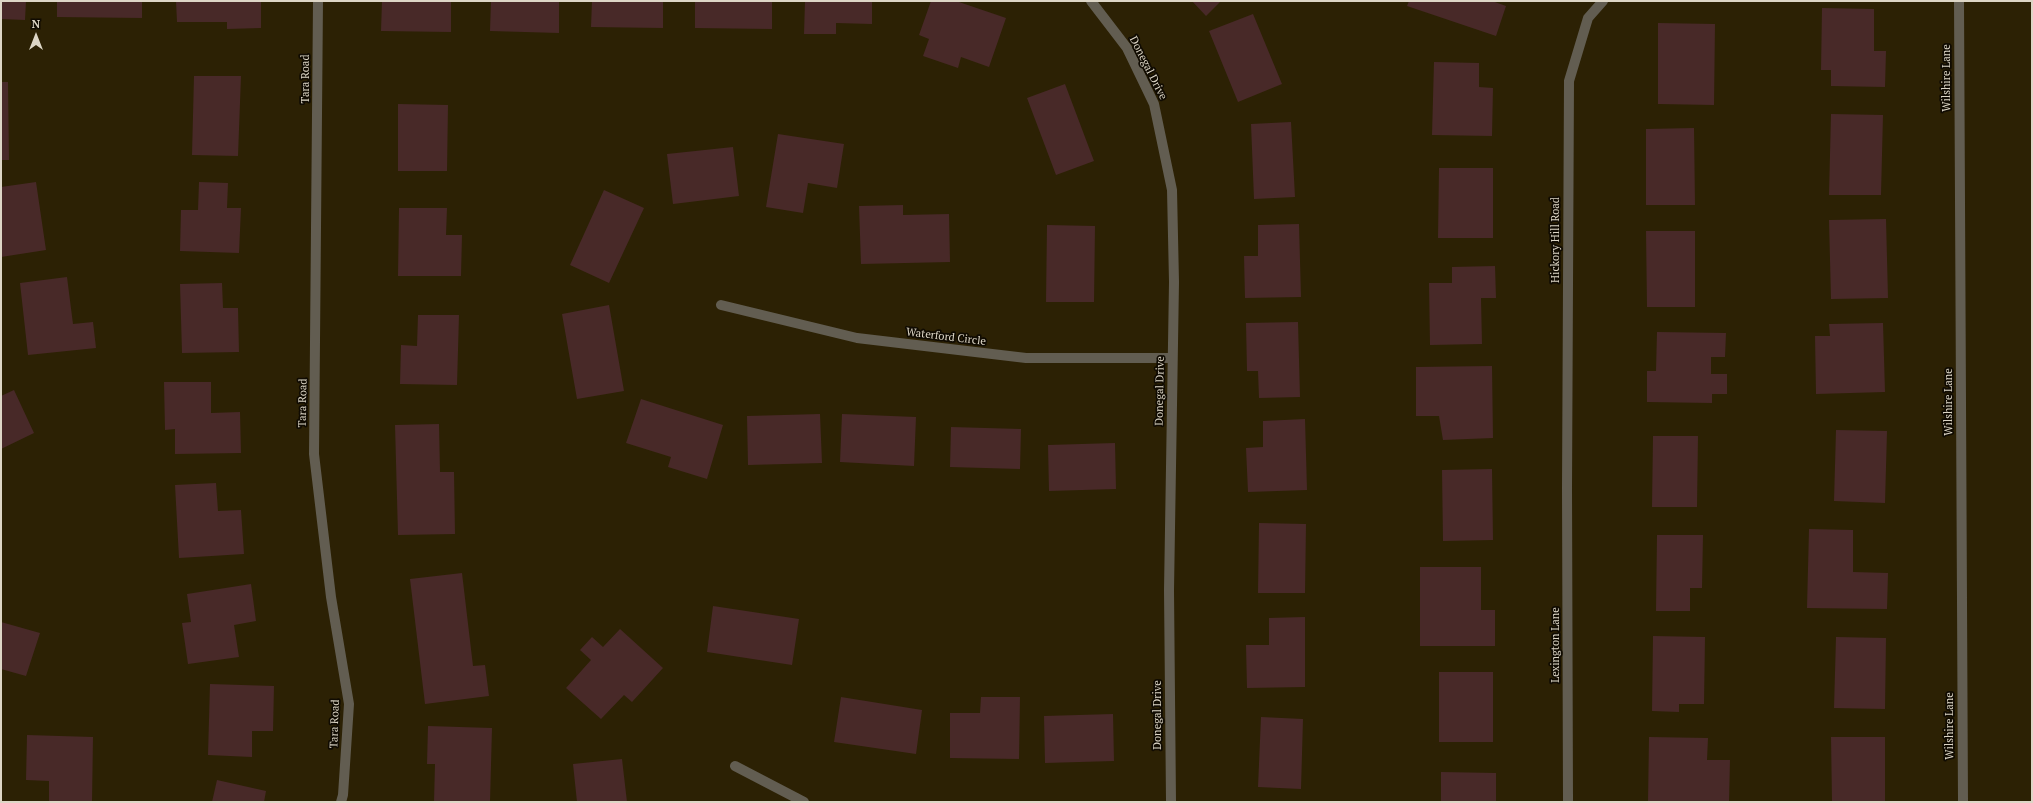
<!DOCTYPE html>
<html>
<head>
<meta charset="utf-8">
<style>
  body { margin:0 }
  #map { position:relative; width:2033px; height:803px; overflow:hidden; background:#2c2104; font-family:"PT Serif",serif }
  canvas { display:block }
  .frame { position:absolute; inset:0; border:2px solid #ddd6c6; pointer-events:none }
  .north { position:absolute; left:16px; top:16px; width:40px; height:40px; -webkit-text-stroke:3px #100b02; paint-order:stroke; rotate:0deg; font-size:11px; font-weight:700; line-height:16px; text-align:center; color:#ddd6c6 }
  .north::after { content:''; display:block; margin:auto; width:14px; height:18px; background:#ddd6c6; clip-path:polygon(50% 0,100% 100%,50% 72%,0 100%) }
</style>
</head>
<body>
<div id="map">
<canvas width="2033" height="803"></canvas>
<div class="frame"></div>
<div class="north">N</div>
</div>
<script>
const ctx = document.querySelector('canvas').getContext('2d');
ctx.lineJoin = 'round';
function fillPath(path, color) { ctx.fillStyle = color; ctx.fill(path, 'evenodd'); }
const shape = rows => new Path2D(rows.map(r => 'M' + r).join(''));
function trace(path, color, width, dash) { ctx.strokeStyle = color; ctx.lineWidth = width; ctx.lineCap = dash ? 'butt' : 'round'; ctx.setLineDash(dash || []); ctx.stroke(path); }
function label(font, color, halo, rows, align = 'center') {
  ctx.font = font + ' "PT Serif",serif'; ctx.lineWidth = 3.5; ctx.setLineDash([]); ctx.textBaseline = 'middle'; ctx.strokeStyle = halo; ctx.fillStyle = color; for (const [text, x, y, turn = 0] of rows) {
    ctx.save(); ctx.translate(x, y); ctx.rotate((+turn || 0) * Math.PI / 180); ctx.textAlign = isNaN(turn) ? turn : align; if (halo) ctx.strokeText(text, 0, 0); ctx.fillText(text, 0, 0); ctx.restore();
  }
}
const building = shape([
  [1,1,26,1,25,20,1,19],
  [57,1,142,1,142,18,57,17],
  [176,1,261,1,261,28,227,29,227,22,177,22],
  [382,1,451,1,451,32,381,31],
  [491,1,559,1,559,33,490,31],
  [592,1,663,1,663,28,591,27],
  [695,1,772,1,772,29,695,28],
  [805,1,872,1,872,24,836,23,836,34,804,34],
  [931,1,956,1,1006,18,989,67,961,57,958,68,923,56,929,39,919,35],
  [1192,1,1221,1,1206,16],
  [1409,1,1492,1,1506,6,1496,36,1407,6],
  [1822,8,1874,9,1874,51,1886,51,1885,87,1831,86,1831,70,1821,70],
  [1253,14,1282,84,1238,102,1209,31],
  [1658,23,1715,24,1714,105,1658,104],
  [1434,62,1479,63,1479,87,1493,88,1492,136,1432,135],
  [194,76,241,76,238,156,192,155],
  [1,82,8,82,9,160,1,160],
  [1065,84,1094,161,1056,175,1027,98],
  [398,104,448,105,447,171,398,171],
  [1831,114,1883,115,1881,195,1829,195],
  [1291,122,1295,197,1254,199,1251,124],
  [1694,128,1695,205,1646,205,1646,129],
  [778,134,844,144,837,188,808,183,803,213,766,207],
  [733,147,739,196,673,204,667,154],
  [1439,168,1493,168,1493,238,1438,238],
  [36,182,46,250,1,257,1,187],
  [199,182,228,183,227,208,241,208,239,253,180,251,181,210,198,210],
  [604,190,644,208,609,283,570,265],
  [903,205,903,215,949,214,950,262,861,264,859,206],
  [399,208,447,208,446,235,462,235,461,276,398,276],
  [1886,219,1888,298,1831,299,1829,220],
  [1299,224,1301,297,1245,298,1244,256,1258,256,1258,225],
  [1047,225,1095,226,1094,302,1046,302],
  [1646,231,1695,231,1695,307,1647,307],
  [1495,266,1496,298,1481,298,1482,344,1430,345,1429,283,1452,283,1452,267],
  [67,277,73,324,93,322,96,348,28,355,20,283],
  [222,283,223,308,238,308,239,352,182,353,180,284],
  [609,305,624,391,577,399,562,314],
  [418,315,459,315,457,385,400,384,401,345,417,346],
  [1298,322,1300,397,1259,398,1258,371,1247,371,1246,323],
  [1883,323,1885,392,1816,394,1815,336,1830,336,1829,324],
  [1657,332,1726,333,1725,357,1711,357,1711,374,1727,374,1727,394,1712,394,1712,403,1647,402,1647,371,1656,371],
  [1492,366,1493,438,1443,440,1439,416,1416,416,1416,367],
  [164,382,211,382,211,413,240,412,241,453,175,454,175,429,165,430],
  [14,390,34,433,1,449,1,396],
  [641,399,723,425,707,479,668,467,671,457,626,443],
  [820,414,822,463,748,465,747,416],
  [842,414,916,417,914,466,840,462],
  [1305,419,1307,490,1248,492,1246,448,1263,447,1263,421],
  [439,424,440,472,454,472,455,534,398,535,395,425],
  [951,427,1021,429,1020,469,950,467],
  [1836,430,1887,431,1885,503,1834,501],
  [1653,436,1698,436,1697,507,1652,507],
  [1115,443,1116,489,1049,491,1048,445],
  [1492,469,1493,540,1443,541,1442,470],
  [216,483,218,511,241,510,244,554,179,558,175,485],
  [1259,523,1306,524,1305,593,1258,593],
  [1809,529,1853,530,1853,572,1888,573,1887,609,1807,608],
  [1657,535,1703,535,1702,588,1690,588,1690,611,1656,611],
  [1420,567,1481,567,1481,610,1495,610,1495,646,1420,646],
  [462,573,473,666,485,665,489,696,425,704,410,579],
  [251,584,256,621,234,625,239,657,188,664,182,623,191,622,187,594],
  [713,606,799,619,792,665,707,652],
  [1305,617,1305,687,1247,688,1246,645,1269,645,1269,618],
  [1,622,40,633,26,676,1,669],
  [620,629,663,668,632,702,624,695,601,719,566,688,591,660,580,650,592,637,603,647],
  [1653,636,1705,637,1704,704,1679,704,1679,712,1652,711],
  [1836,637,1886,638,1885,709,1834,708],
  [1439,672,1493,672,1493,742,1439,742],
  [210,684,274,686,273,731,252,731,252,757,208,755],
  [841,697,922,710,916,754,834,742],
  [981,697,1020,697,1019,759,950,758,950,713,980,713],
  [1113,714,1114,761,1045,763,1044,716],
  [1261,717,1303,719,1301,789,1258,787],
  [428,726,492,728,490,802,434,802,435,764,427,764],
  [27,735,93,737,92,802,49,802,49,781,26,780],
  [1649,737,1708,738,1707,760,1730,760,1729,802,1648,802],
  [1831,737,1885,737,1885,802,1832,802],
  [622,759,627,802,577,802,573,764],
  [1441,772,1496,773,1496,802,1441,802],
  [217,780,266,791,264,802,212,802]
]);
const minor = shape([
  [318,1,314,454,331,597,349,704,343,795,341,802],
  [1091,1,1127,48,1154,104,1172,190,1174,282,1169,590,1171,802],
  [1959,1,1963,802],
  [721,305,857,338,1026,358,1172,358],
  [735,766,804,802],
  [1568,802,1567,488,1569,81,1588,18,1603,1]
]);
const streetNames = [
  ["Donegal Drive",1148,68,63],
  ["Wilshire Lane",1947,78,-90],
  ["Tara Road",306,79,-90],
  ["Hickory Hill Road",1556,240,-90],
  ["Waterford Circle",946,337,7],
  ["Donegal Drive",1160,391,-89],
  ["Wilshire Lane",1949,402,-90],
  ["Tara Road",303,403,-89],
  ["Lexington Lane",1556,645,-90],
  ["Donegal Drive",1158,715,-90],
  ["Tara Road",335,724,-88],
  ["Wilshire Lane",1950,726,-90]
];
fillPath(building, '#482928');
trace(minor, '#625d51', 10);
label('11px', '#ddd6c6', '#100b02', streetNames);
</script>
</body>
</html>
